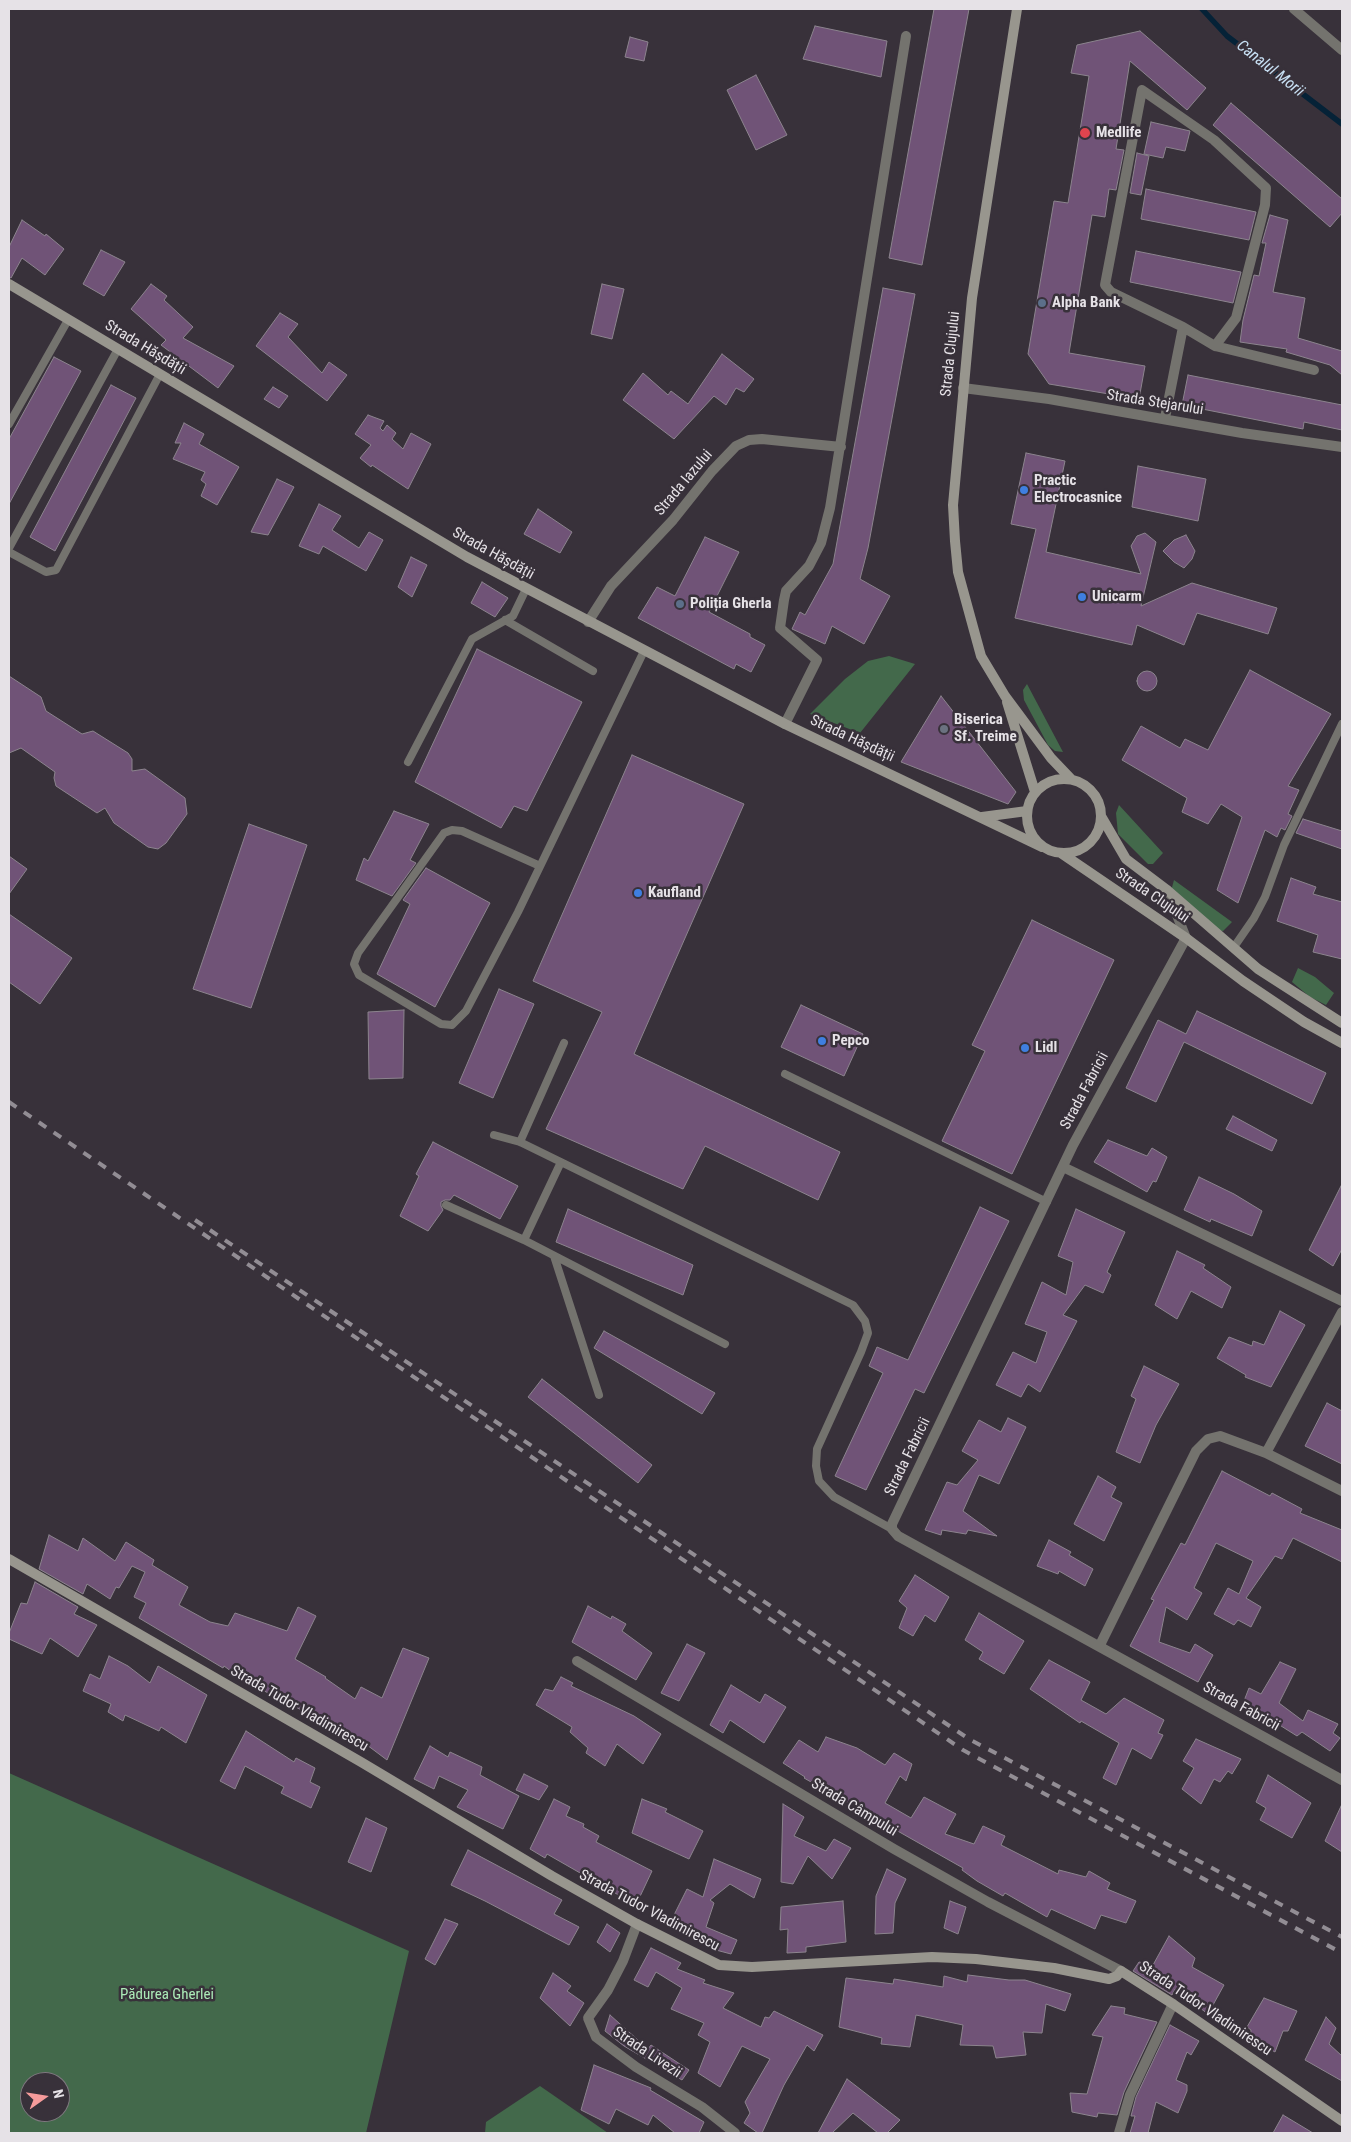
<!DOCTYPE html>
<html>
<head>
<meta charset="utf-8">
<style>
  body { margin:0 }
  #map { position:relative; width:1351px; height:2142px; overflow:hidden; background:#38313a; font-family:"Roboto Condensed",sans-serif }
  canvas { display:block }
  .frame { position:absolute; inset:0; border:10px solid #e6e2e7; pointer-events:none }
  .north { position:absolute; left:20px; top:2072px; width:50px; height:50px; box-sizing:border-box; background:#38313a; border:1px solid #7e787f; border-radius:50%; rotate:77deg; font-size:14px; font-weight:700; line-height:20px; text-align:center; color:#e6e2e7 }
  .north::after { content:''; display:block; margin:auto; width:18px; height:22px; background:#f59b9b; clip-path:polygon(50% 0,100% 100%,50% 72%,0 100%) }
</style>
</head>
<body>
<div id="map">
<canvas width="1351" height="2142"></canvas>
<div class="frame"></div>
<div class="north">N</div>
</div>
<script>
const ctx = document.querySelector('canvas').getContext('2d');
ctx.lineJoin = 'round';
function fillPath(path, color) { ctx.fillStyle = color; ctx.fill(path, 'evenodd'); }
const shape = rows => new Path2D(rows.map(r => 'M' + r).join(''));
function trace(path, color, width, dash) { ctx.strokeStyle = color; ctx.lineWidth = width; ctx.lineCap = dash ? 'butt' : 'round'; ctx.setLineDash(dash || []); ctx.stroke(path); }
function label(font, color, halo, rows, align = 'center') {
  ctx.font = font + ' "Roboto Condensed",sans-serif'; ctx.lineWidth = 5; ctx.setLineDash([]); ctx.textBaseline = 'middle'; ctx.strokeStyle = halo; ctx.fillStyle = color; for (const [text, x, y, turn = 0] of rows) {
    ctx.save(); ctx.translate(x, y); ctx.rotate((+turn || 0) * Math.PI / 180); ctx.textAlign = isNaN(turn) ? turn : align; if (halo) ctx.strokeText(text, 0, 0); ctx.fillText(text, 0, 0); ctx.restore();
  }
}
const green = shape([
  [889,656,915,664,860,733,810,714,845,679,868,661],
  [1027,684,1063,752,1055,751,1048,745,1024,700,1023,690],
  [1119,805,1163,853,1153,864,1148,864,1118,834,1116,813],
  [1174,880,1232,922,1223,931,1214,930,1171,891],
  [1298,968,1315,977,1334,993,1326,1005,1310,997,1292,982],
  [9,1773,409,1951,366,2133,9,2133],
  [30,2082,60,2082,60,2112,30,2112],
  [540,2086,608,2133,485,2133,486,2122]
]);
const stream = shape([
  [1202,9,1227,36,1342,124]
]);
const building = shape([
  [934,9,969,9,922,265,889,258,934,9],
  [815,26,887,41,881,77,803,59,815,26],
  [1140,31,1206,88,1187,110,1130,61,1116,149,1124,150,1116,190,1109,189,1105,217,1092,215,1069,353,1145,366,1139,399,1049,384,1028,354,1054,201,1068,203,1089,76,1071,73,1077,45,1140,31],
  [630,37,648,42,644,61,625,57,630,37],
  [756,75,787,135,756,150,727,90,756,75],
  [1231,103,1342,199,1342,213,1330,227,1213,125,1231,103],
  [1151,122,1190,131,1185,151,1166,147,1163,158,1144,154,1151,122],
  [1137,153,1149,156,1141,195,1130,193,1137,153],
  [1146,189,1256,212,1249,240,1141,219,1146,189],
  [1270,215,1288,220,1273,292,1305,298,1298,338,1342,351,1342,375,1330,365,1286,352,1287,349,1240,342,1243,320,1254,275,1259,276,1266,243,1262,243,1270,215],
  [22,220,45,236,46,234,64,249,45,275,22,258,11,278,9,277,9,247,22,220],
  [101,250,125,262,104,296,83,284,101,250],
  [1136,251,1241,272,1233,303,1130,282,1136,251],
  [151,284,167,296,164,300,193,327,183,338,234,366,218,388,161,345,166,340,131,309,151,284],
  [602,284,624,289,612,339,591,334,602,284],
  [883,288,915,294,868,548,860,579,890,596,864,644,832,626,825,644,792,629,800,612,805,615,833,564,883,288],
  [280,313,298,324,288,337,322,373,329,362,347,375,327,401,256,346,280,313],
  [722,354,754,379,744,392,736,388,726,405,714,396,674,439,623,400,643,373,668,395,671,391,688,404,722,354],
  [54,357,81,371,9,504,9,439,54,357],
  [1188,375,1342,405,1342,430,1304,422,1303,429,1182,405,1188,375],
  [111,385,136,398,55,551,30,537,111,385],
  [273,387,288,396,279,408,264,399,273,387],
  [368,415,384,421,380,428,383,431,387,425,396,433,392,439,403,449,411,433,431,444,408,489,372,465,371,467,360,458,371,445,355,434,368,415],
  [184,423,204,434,199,444,239,467,217,505,201,496,206,484,201,480,205,472,173,459,181,443,175,443,184,423],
  [1026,453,1065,461,1046,552,1141,574,1131,546,1137,536,1145,533,1156,542,1141,606,1192,583,1277,608,1268,634,1197,613,1184,645,1137,625,1132,645,1015,618,1036,529,1011,524,1026,453],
  [1138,466,1206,479,1198,521,1132,507,1138,466],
  [277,479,294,487,268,535,251,532,277,479],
  [319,504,341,516,332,530,359,548,369,532,383,540,366,571,323,546,319,554,299,546,319,504],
  [538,509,572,532,560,553,524,534,538,509],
  [1186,535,1195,551,1192,559,1184,568,1174,562,1163,551,1174,540,1186,535],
  [705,537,739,552,709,612,750,634,750,637,765,645,751,672,736,664,734,669,638,618,657,587,675,596,705,537],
  [411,557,427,565,412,597,398,587,411,557],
  [482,582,508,598,495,617,471,603,482,582],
  [477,649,582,702,527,811,514,806,501,828,415,782,477,649],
  [1250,670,1331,714,1288,786,1299,790,1288,814,1292,816,1285,830,1281,828,1277,837,1265,830,1238,903,1217,890,1242,817,1221,804,1208,824,1182,812,1187,798,1122,760,1141,726,1180,748,1185,739,1208,750,1250,670],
  '1137 681a10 10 0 1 1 20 0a10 10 0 1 1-20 0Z',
  [9,676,41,697,46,711,82,734,93,731,128,753,132,759,132,771,145,769,185,798,187,814,166,843,158,849,148,847,114,823,105,808,97,813,56,786,54,778,55,772,21,748,9,753,9,676],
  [941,696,1016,792,1008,804,901,762,941,696],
  [632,755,744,804,634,1054,840,1152,818,1200,705,1146,683,1189,546,1129,602,1012,533,981,632,755],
  [394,811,429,824,410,860,416,863,392,896,356,880,364,858,368,861,394,811],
  [1303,819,1342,831,1342,849,1296,833,1303,819],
  [249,824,307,845,251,1008,193,989,249,824],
  [9,856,27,869,9,894,9,856],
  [426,868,490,903,435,1007,377,974,410,904,403,900,426,868],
  [1291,878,1316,887,1313,894,1342,902,1342,959,1313,952,1318,935,1277,921,1291,878],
  [9,914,72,958,40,1004,9,982,9,914],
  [1032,920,1114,960,1012,1174,942,1141,985,1051,972,1045,1032,920],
  [499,989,534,1004,493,1098,459,1083,499,989],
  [801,1005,863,1034,844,1076,781,1047,801,1005],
  [404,1010,403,1078,369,1079,368,1012,404,1010],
  [1197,1011,1326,1073,1312,1104,1184,1042,1156,1102,1126,1088,1158,1020,1186,1034,1197,1011],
  [1233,1116,1277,1140,1272,1151,1226,1129,1233,1116],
  [1108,1140,1147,1156,1152,1148,1167,1157,1156,1182,1153,1181,1147,1192,1094,1162,1108,1140],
  [433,1142,518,1186,500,1219,454,1195,450,1200,445,1200,441,1202,441,1206,443,1210,428,1231,400,1216,419,1176,416,1174,433,1142],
  [1199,1177,1234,1194,1262,1211,1252,1236,1211,1219,1210,1222,1184,1210,1199,1177],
  [1342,1184,1342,1249,1333,1266,1309,1250,1342,1184],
  [980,1207,1009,1221,924,1393,915,1389,866,1490,835,1476,883,1373,869,1366,877,1347,908,1360,980,1207],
  [568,1209,693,1265,683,1295,556,1242,568,1209],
  [1076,1209,1125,1232,1107,1272,1111,1275,1103,1293,1085,1285,1063,1315,1077,1321,1040,1392,1028,1384,1021,1397,996,1385,1013,1352,1036,1363,1047,1332,1025,1324,1042,1282,1066,1295,1073,1262,1058,1256,1076,1209],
  [1177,1251,1205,1265,1203,1268,1231,1287,1222,1308,1191,1291,1177,1319,1155,1305,1177,1251],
  [1280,1311,1305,1325,1271,1387,1245,1377,1246,1375,1217,1358,1229,1337,1252,1346,1253,1341,1264,1345,1280,1311],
  [604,1331,715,1393,702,1414,594,1348,604,1331],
  [1144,1366,1179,1384,1156,1425,1140,1463,1116,1452,1136,1399,1131,1396,1144,1366],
  [542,1379,652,1465,638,1483,528,1397,542,1379],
  [1327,1403,1342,1411,1342,1464,1305,1446,1327,1403],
  [1008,1418,1026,1427,1005,1471,999,1484,979,1475,963,1511,997,1536,968,1530,966,1534,942,1530,941,1535,925,1530,947,1482,957,1485,978,1460,962,1451,979,1420,1001,1432,1008,1418],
  [1222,1471,1270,1496,1272,1493,1302,1509,1300,1513,1342,1530,1342,1562,1293,1538,1282,1559,1275,1556,1246,1598,1261,1607,1251,1627,1238,1620,1234,1625,1214,1614,1228,1588,1239,1594,1253,1561,1216,1543,1194,1588,1202,1593,1187,1620,1166,1607,1159,1642,1190,1653,1195,1644,1213,1655,1198,1682,1130,1646,1154,1600,1151,1599,1181,1543,1185,1545,1222,1471],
  [1098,1476,1116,1487,1111,1497,1122,1503,1104,1541,1074,1524,1098,1476],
  [49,1535,78,1551,83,1538,115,1561,126,1542,154,1560,152,1565,188,1587,179,1605,210,1622,228,1626,235,1613,287,1631,298,1607,316,1616,295,1659,326,1677,325,1678,355,1699,361,1687,382,1698,403,1648,429,1658,387,1760,359,1739,357,1744,316,1721,317,1719,287,1702,256,1687,255,1689,224,1666,223,1668,139,1618,146,1603,134,1597,145,1572,132,1566,119,1588,116,1587,110,1599,87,1584,83,1594,39,1569,49,1535],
  [1049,1540,1071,1552,1069,1555,1093,1569,1085,1586,1059,1571,1058,1574,1037,1566,1049,1540],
  [915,1575,949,1597,935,1622,925,1615,913,1636,899,1628,907,1608,899,1601,915,1575],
  [35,1582,78,1607,74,1614,97,1625,78,1657,50,1638,42,1654,9,1639,9,1633,21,1603,27,1604,35,1582],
  [588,1606,611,1619,612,1616,626,1624,622,1631,652,1653,636,1680,572,1642,588,1606],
  [979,1613,1024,1641,1004,1674,979,1659,983,1652,965,1640,979,1613],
  [687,1644,705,1653,679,1701,661,1693,687,1644],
  [109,1656,128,1666,150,1683,158,1666,207,1695,186,1743,161,1727,159,1731,125,1715,123,1721,108,1712,111,1704,83,1691,90,1674,100,1679,109,1656],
  [1049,1660,1090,1682,1081,1700,1106,1714,1124,1698,1164,1720,1158,1733,1163,1735,1151,1759,1132,1748,1116,1785,1103,1778,1119,1743,1081,1721,1080,1723,1030,1689,1049,1660],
  [1280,1662,1296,1669,1279,1703,1303,1721,1308,1710,1338,1724,1333,1733,1340,1738,1330,1751,1302,1732,1297,1736,1270,1719,1270,1720,1242,1706,1249,1688,1261,1694,1280,1662],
  [561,1677,573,1683,571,1686,634,1716,661,1734,643,1764,617,1744,605,1766,586,1753,588,1748,570,1732,572,1727,536,1705,545,1689,553,1691,561,1677],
  [731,1685,760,1703,765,1694,786,1707,764,1743,730,1720,723,1733,710,1725,731,1685],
  [246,1731,294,1762,296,1758,315,1768,310,1782,320,1787,311,1808,281,1793,284,1787,245,1766,235,1789,220,1781,246,1731],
  [826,1737,857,1748,885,1765,894,1753,912,1764,906,1781,900,1776,885,1803,911,1818,924,1797,956,1814,945,1834,974,1844,983,1826,1005,1836,1001,1845,1058,1874,1059,1870,1086,1877,1089,1871,1110,1883,1107,1889,1136,1901,1126,1923,1101,1915,1095,1929,1051,1909,1047,1917,1005,1893,1003,1896,977,1881,962,1870,963,1868,804,1778,805,1777,783,1763,799,1740,818,1752,826,1737],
  [1196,1739,1241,1759,1232,1774,1228,1771,1220,1782,1214,1779,1201,1804,1182,1789,1194,1768,1183,1761,1196,1739],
  [430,1746,448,1757,450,1752,482,1767,480,1775,519,1796,503,1829,457,1807,468,1790,439,1776,434,1789,414,1779,430,1746],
  [524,1774,548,1786,539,1800,516,1790,524,1774],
  [1268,1775,1311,1803,1292,1838,1260,1820,1266,1808,1256,1802,1268,1775],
  [554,1799,570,1807,566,1816,584,1824,583,1827,599,1836,596,1842,652,1871,636,1905,547,1854,545,1858,530,1849,554,1799],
  [642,1799,667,1809,665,1812,703,1831,689,1859,632,1833,642,1799],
  [783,1804,804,1817,794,1836,826,1851,834,1839,851,1848,832,1879,808,1856,793,1884,781,1882,783,1804],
  [1342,1804,1342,1852,1325,1841,1342,1804],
  [366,1818,387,1828,371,1872,348,1862,366,1818],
  [468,1850,562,1900,554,1914,579,1927,569,1945,485,1901,451,1885,468,1850],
  [714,1859,761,1879,754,1898,730,1884,710,1900,714,1903,706,1927,737,1940,731,1954,716,1950,694,1940,669,1925,687,1889,703,1897,714,1859],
  [887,1869,906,1879,895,1903,893,1933,875,1934,876,1896,887,1869],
  [843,1901,846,1942,806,1947,806,1952,787,1953,788,1929,780,1930,781,1907,843,1901],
  [950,1901,966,1907,958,1934,944,1928,950,1901],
  [445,1919,458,1924,435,1965,425,1959,445,1919],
  [607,1924,620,1933,610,1952,597,1942,607,1924],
  [1169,1936,1195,1958,1192,1967,1224,1985,1208,2014,1175,1989,1172,1995,1133,1971,1139,1962,1153,1965,1169,1936],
  [651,1948,681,1963,677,1969,705,1980,703,1983,734,1993,723,2008,761,2027,765,2017,769,2018,774,2011,823,2035,814,2051,807,2045,784,2085,762,2133,758,2133,744,2123,750,2113,745,2102,770,2059,742,2046,720,2087,698,2073,710,2042,698,2035,704,2023,671,2009,682,1988,656,1972,648,1987,634,1980,651,1948],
  [553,1973,571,1986,567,1991,584,2003,570,2026,540,1998,553,1973],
  [968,1975,1009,1980,1025,1980,1071,1994,1065,2011,1046,2004,1042,2033,1023,2032,1026,2055,996,2058,993,2046,960,2045,963,2025,916,2015,910,2047,881,2044,882,2038,839,2027,846,1978,893,1984,894,1979,943,1987,944,1976,967,1982,968,1975],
  [1264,1998,1297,2011,1288,2031,1283,2031,1275,2052,1250,2038,1251,2030,1247,2027,1264,1998],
  [1111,2006,1125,2008,1124,2014,1157,2022,1124,2092,1117,2115,1098,2113,1097,2117,1072,2112,1070,2093,1087,2094,1103,2037,1092,2035,1111,2006],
  [610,2015,648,2049,651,2045,689,2070,682,2080,624,2046,605,2031,610,2015],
  [1326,2017,1336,2028,1329,2044,1342,2056,1342,2081,1305,2060,1326,2017],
  [1170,2025,1199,2041,1191,2055,1187,2052,1176,2080,1187,2085,1187,2091,1178,2113,1156,2102,1148,2133,1130,2133,1135,2116,1131,2116,1136,2097,1170,2025],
  [594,2065,651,2088,650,2090,704,2122,699,2133,675,2133,653,2115,648,2125,616,2109,609,2124,581,2110,594,2065],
  [847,2079,900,2120,887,2133,878,2133,853,2113,832,2133,818,2133,847,2079],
  [1283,2115,1313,2133,1273,2133,1283,2115]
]);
const lane = shape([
  [9,424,68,320],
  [9,548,118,349],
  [9,552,46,572,56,570,160,374],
  [505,620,593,671],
  [408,762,472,639,513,616,526,589],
  [540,866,462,831,452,830,444,833,358,953,354,964,359,975,441,1024,452,1025,466,1011,518,912,644,651],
  [1234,947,1254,918,1265,897,1284,845,1342,724],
  [785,1074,1047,1202],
  [494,1135,520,1142,853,1305,865,1321,868,1333,861,1352,817,1449,816,1466,819,1481,834,1497,892,1529],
  [520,1142,564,1043],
  [446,1205,524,1240,725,1344],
  [524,1240,561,1162],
  [554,1256,599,1395]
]);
const street = shape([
  [1294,9,1342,50],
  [1215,346,1314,370],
  [963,388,1049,399,1242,433,1342,447],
  [1165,418,1183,327,1215,346,1236,318,1265,205,1266,188,1214,140,1142,90,1105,285,1111,292,1183,327],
  [588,622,611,586,673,520,712,471,736,446,749,440,762,439,841,447],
  [785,724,817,660,780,628,784,600,786,591,809,566,821,543,830,508,906,36],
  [1167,890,1186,938,1073,1145,892,1524,892,1529,898,1536,1342,1780],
  [1063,1167,1342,1301],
  [1266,1453,1342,1312],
  [1100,1645,1196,1451,1208,1439,1220,1436,1266,1453,1342,1491],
  [577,1661,894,1849,988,1902,1121,1971],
  [637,1924,623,1961,608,1990,588,2018,596,2037,636,2067,702,2107,735,2133],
  [1119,2133,1130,2095,1173,2004]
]);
const secondary = shape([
  [1017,9,972,298,953,505,955,541,958,572,981,656,1005,696,1031,731,1051,758,1071,779],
  [9,284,467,557,785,724,1042,847],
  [1007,702,1035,792],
  '1027 816a37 37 0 1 1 74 0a37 37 0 1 1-74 0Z',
  [1101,816,1126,859,1167,890,1258,969,1342,1023],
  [982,817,1027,811],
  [1061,853,1186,938,1243,981,1304,1022,1342,1043],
  [9,1559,361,1762,552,1876,637,1924,719,1965,752,1967,932,1957,976,1959,1054,1968,1109,1979,1117,1976,1121,1971,1173,2004,1342,2121]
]);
const rail = shape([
  [9,1102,963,1750,1342,1953],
  [195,1220,969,1739,1342,1937]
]);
const markers = [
  [1085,133,6,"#e0444e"],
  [1042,303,5,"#5c6f8a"],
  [1024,490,5,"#3f7fe0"],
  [1082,597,5,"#3f7fe0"],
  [680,604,5,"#5c6f8a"],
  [944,729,5,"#6b7280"],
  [638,893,5,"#3f7fe0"],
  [822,1041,5,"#3f7fe0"],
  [1025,1048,5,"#3f7fe0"]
];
const poiNames = [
  ["Medlife",1096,133],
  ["Alpha Bank",1052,303],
  ["Practic",1034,481],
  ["Electrocasnice",1034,498],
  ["Unicarm",1092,597],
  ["Poliția Gherla",690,604],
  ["Biserica",954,720],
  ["Sf. Treime",954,737],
  ["Kaufland",648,893],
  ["Pepco",832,1041],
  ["Lidl",1035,1048]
];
const streetNames = [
  ["Strada Hășdății",145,348,31],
  ["Strada Clujului",951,354,-84],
  ["Strada Stejarului",1155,403,9],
  ["Strada Iazului",684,483,-50],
  ["Strada Hășdății",493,554,29],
  ["Strada Hășdății",852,739,25],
  ["Strada Clujului",1152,896,34],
  ["Strada Fabricii",1085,1091,-62],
  ["Strada Fabricii",908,1457,-64],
  ["Strada Fabricii",1241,1707,29],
  ["Strada Tudor Vladimirescu",299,1709,30],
  ["Strada Câmpului",854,1808,31],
  ["Strada Tudor Vladimirescu",649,1911,28],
  ["Strada Tudor Vladimirescu",1205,2009,34],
  ["Strada Livezii",647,2053,34]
];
const parkNames = [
  ["Pădurea Gherlei",167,1995]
];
const waterNames = [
  ["Canalul Morii",1270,69,38]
];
fillPath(green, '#43694b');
trace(stream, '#052237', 5.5);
fillPath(building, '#705377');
trace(building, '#8c848e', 1);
trace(lane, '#74736e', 8);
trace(street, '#74736e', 10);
trace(secondary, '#98968e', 10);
trace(rail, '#928d94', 4, [9, 9]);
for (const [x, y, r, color] of markers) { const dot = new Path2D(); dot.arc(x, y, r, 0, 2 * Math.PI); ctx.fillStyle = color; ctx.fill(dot); trace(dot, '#38313a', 2); }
label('bold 15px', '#e6e2e7', '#38313a', poiNames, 'left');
label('15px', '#e6e2e7', '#38313a', streetNames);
label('15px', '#abebb7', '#38313a', parkNames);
label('italic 16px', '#c8e0f4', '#38313a', waterNames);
</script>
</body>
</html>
